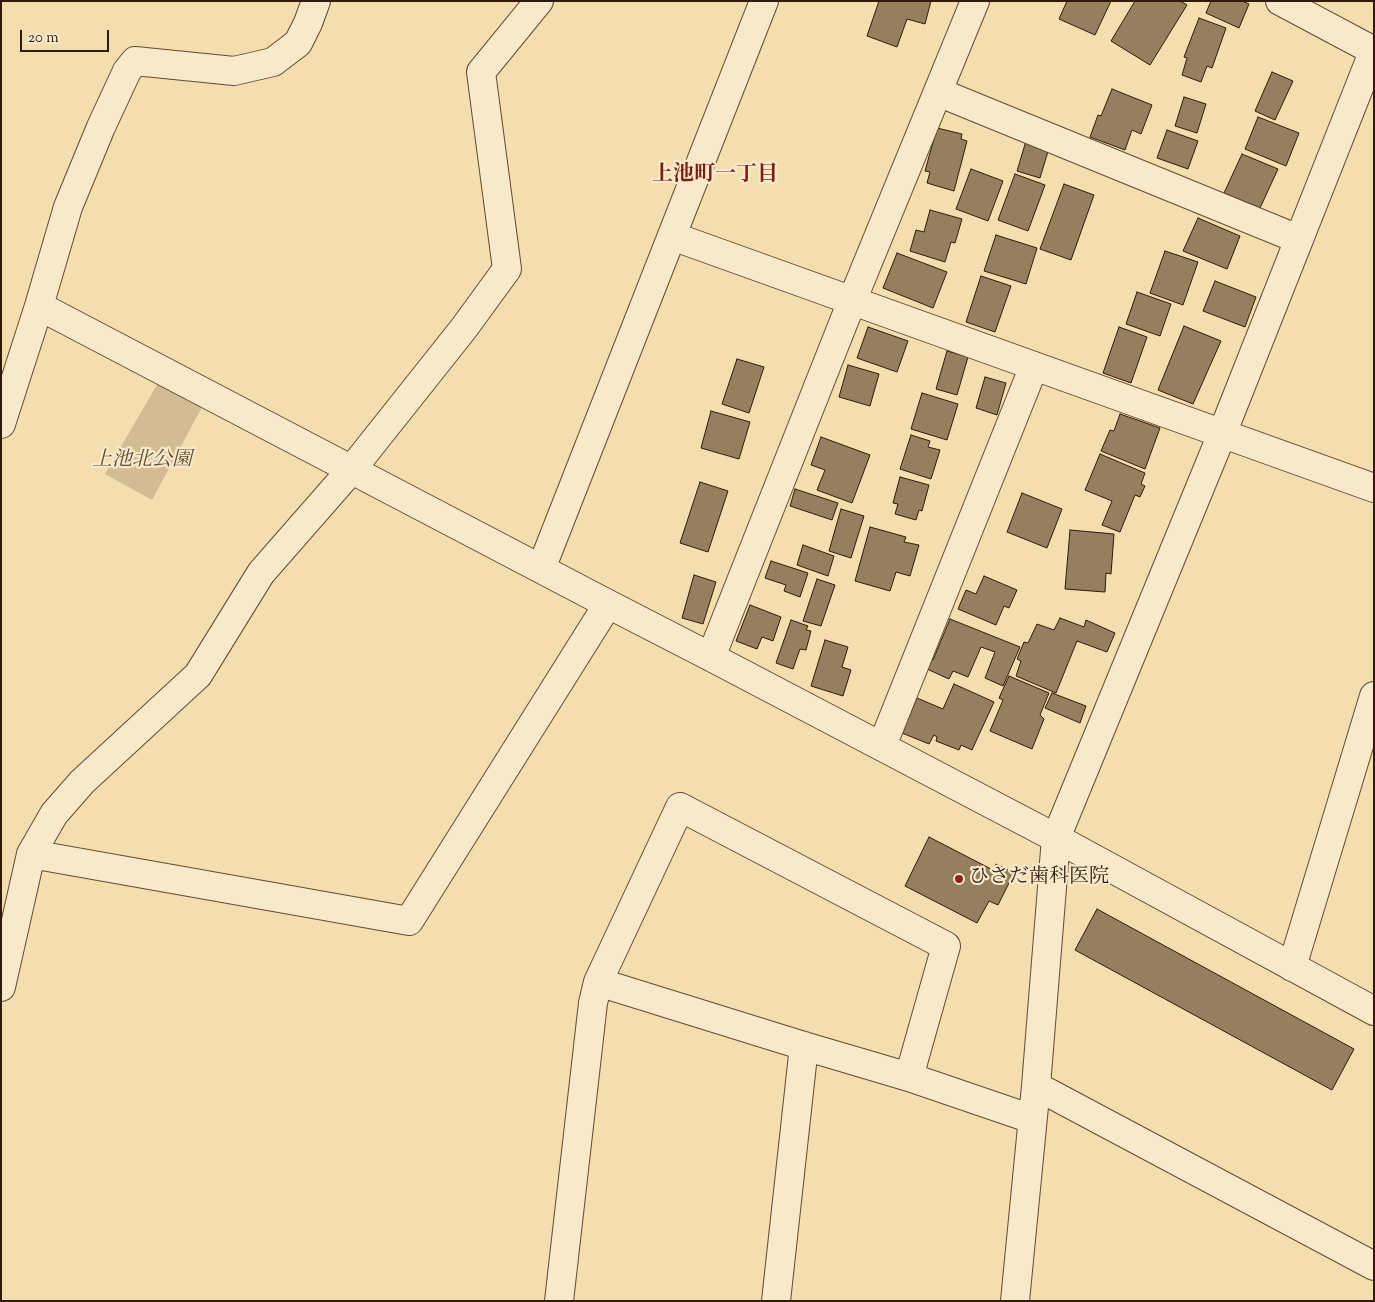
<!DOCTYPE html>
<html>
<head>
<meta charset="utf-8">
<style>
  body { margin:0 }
  #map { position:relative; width:1375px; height:1302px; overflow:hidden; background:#f4ddaf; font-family:"Sorts Mill Goudy",serif }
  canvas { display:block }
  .frame { position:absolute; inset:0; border:2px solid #311a08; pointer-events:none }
  .scale { position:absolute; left:20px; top:30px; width:89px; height:22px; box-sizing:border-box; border:2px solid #311a08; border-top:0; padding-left:6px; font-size:15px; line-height:18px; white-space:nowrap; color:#311a08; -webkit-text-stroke:4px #f8e9cb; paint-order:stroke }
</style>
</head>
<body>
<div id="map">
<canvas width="1375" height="1302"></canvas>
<div class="frame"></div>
<div class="scale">20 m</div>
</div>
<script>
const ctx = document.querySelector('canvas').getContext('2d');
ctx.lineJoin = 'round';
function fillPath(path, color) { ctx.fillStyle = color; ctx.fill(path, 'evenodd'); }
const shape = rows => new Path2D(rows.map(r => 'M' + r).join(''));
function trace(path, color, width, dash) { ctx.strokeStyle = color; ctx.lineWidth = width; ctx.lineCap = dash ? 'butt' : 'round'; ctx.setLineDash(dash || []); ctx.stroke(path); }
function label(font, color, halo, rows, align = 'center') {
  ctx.font = font + ' "Sorts Mill Goudy","Noto Serif JP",serif'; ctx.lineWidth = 4.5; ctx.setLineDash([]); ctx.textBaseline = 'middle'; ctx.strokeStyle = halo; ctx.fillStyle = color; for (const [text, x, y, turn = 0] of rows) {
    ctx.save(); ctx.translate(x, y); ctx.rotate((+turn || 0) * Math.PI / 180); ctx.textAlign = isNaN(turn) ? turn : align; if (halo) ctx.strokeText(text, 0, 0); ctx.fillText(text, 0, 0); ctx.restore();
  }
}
const green = shape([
  [165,371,209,394,152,500,105,474]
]);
const building = shape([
  [879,1,931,1,925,24,907,19,897,47,867,36,879,1],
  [1067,1,1111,1,1095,35,1059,19,1067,1],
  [1135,1,1180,1,1187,5,1150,65,1111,41,1135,1],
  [1211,1,1242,1,1249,4,1239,28,1206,13,1211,1],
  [1199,18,1226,28,1212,68,1207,66,1201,82,1182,75,1187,58,1184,57,1199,18],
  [1272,72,1293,81,1275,120,1255,111,1272,72],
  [1112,89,1152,105,1141,134,1132,130,1125,150,1090,137,1098,115,1101,116,1112,89],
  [1184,97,1206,104,1197,133,1175,126,1184,97],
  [1258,117,1299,133,1286,166,1245,149,1258,117],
  [937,128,962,134,961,139,967,141,954,191,927,183,930,172,925,171,937,128],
  [1167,130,1198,141,1188,169,1157,158,1167,130],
  [1026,141,1049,148,1040,178,1017,171,1026,141],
  [1242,154,1278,169,1260,208,1224,193,1242,154],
  [971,169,1003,181,988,221,956,209,971,169],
  [1015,174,1045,185,1028,231,998,220,1015,174],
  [1064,184,1094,195,1071,260,1040,249,1064,184],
  [930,210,962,219,955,243,951,242,945,262,910,251,916,230,924,232,930,210],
  [1198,218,1240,236,1227,269,1183,251,1198,218],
  [996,235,1037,248,1026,284,984,271,996,235],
  [1165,251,1198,262,1183,305,1150,293,1165,251],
  [897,253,947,272,933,308,883,288,897,253],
  [981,276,1011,286,995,332,966,322,981,276],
  [1215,281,1256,297,1245,327,1203,311,1215,281],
  [1137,292,1171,304,1160,336,1126,324,1137,292],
  [1184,326,1221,341,1193,404,1158,390,1184,326],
  [868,327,908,341,897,372,857,358,868,327],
  [1119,327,1147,337,1131,383,1103,373,1119,327],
  [947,351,968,357,957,395,936,389,947,351],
  [737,359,764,367,749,413,722,404,737,359],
  [848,365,879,374,870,406,839,397,848,365],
  [985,377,1006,383,997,415,976,408,985,377],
  [922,393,958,404,947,440,911,429,922,393],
  [711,411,750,422,739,459,701,448,711,411],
  [1120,414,1160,428,1145,469,1101,451,1110,430,1114,431,1120,414],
  [911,435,930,441,928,447,940,450,931,479,900,469,911,435],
  [821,437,870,455,852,503,817,490,825,470,811,465,821,437],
  [1100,454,1145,473,1141,484,1145,486,1140,497,1135,495,1120,532,1102,525,1112,501,1085,490,1100,454],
  [900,477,929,485,922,511,919,510,916,520,895,514,898,504,893,503,900,477],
  [700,482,728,491,708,552,680,543,700,482],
  [795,489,838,503,832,520,790,506,795,489],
  [1022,493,1062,509,1047,548,1007,532,1022,493],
  [841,509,864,516,851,558,829,551,841,509],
  [870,527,906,537,904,542,919,545,910,576,896,572,890,591,855,581,870,527],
  [1070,530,1114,534,1111,574,1106,573,1105,592,1065,589,1070,530],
  [803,545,834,556,828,576,797,565,803,545],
  [771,561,808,573,800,597,784,591,786,585,765,578,771,561],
  [694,575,716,582,703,624,682,618,694,575],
  [984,576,1017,590,1009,608,1004,606,996,625,958,609,966,590,976,594,984,576],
  [817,579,835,585,821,626,803,621,817,579],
  [750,605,781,617,773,641,762,637,757,649,736,641,750,605],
  [1060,618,1084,627,1086,620,1115,633,1107,652,1077,641,1056,693,1016,676,1021,661,1017,659,1024,642,1028,643,1037,624,1054,630,1060,618],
  [950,619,1020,647,1003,686,985,678,995,652,981,647,968,677,953,671,949,679,927,669,930,659,933,660,950,619],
  [791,620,808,626,806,630,811,631,806,650,800,649,793,669,776,663,791,620],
  [825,640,848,647,842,667,851,670,843,696,811,686,825,640],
  [1009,676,1049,693,1040,715,1044,719,1032,749,990,731,1003,700,999,698,1009,676],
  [954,684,994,702,972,750,961,745,959,750,936,741,937,737,934,735,929,744,902,733,917,698,943,709,954,684],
  [1052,693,1086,706,1080,723,1045,708,1052,693],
  [929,837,993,870,996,864,1014,873,998,905,989,901,977,923,905,886,929,837],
  [1097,909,1354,1049,1332,1090,1075,950,1097,909]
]);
const street = shape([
  [1280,1,1374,51],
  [938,92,1298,239],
  [672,236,1374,488],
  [39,306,608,604,711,657,1056,838,1374,1011],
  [1,424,39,306,68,207,101,127,127,71,135,61,234,71,273,62,298,43,308,23,316,1],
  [541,569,764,1],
  [711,657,852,301,975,1],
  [882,746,1034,366],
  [31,854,409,921,608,604],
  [1292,967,1374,696],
  [598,982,804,1046,909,1077,1032,1119],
  [1,987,31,854,54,814,82,782,198,675,261,573,352,469,464,328,507,269,481,72,539,1],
  [1036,1086,1374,1266],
  [559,1301,593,1003,598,982,680,807,946,946,909,1077],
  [776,1301,804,1046],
  [1015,1301,1036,1086,1056,838,1222,434,1374,50]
]);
const markers = [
  [959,879,5,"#8f2418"]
];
const parkNames = [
  ["上池北公園",142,462]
];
const poiNames = [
  ["ひさだ歯科医院",969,879]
];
const neighbourhoodNames = [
  ["上池町一丁目",715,176]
];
fillPath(green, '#d3bc93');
fillPath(building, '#967f5f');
trace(building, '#311a08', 1);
trace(street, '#624b32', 30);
trace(street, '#f8e9cb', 28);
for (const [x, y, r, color] of markers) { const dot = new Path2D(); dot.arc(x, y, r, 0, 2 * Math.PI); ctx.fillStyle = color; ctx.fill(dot); trace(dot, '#f8e9cb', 2); }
label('italic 20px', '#624b32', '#f8e9cb', parkNames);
label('20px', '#311a08', '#f8e9cb', poiNames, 'left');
label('bold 21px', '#7a1f14', '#f8e9cb', neighbourhoodNames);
</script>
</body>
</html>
